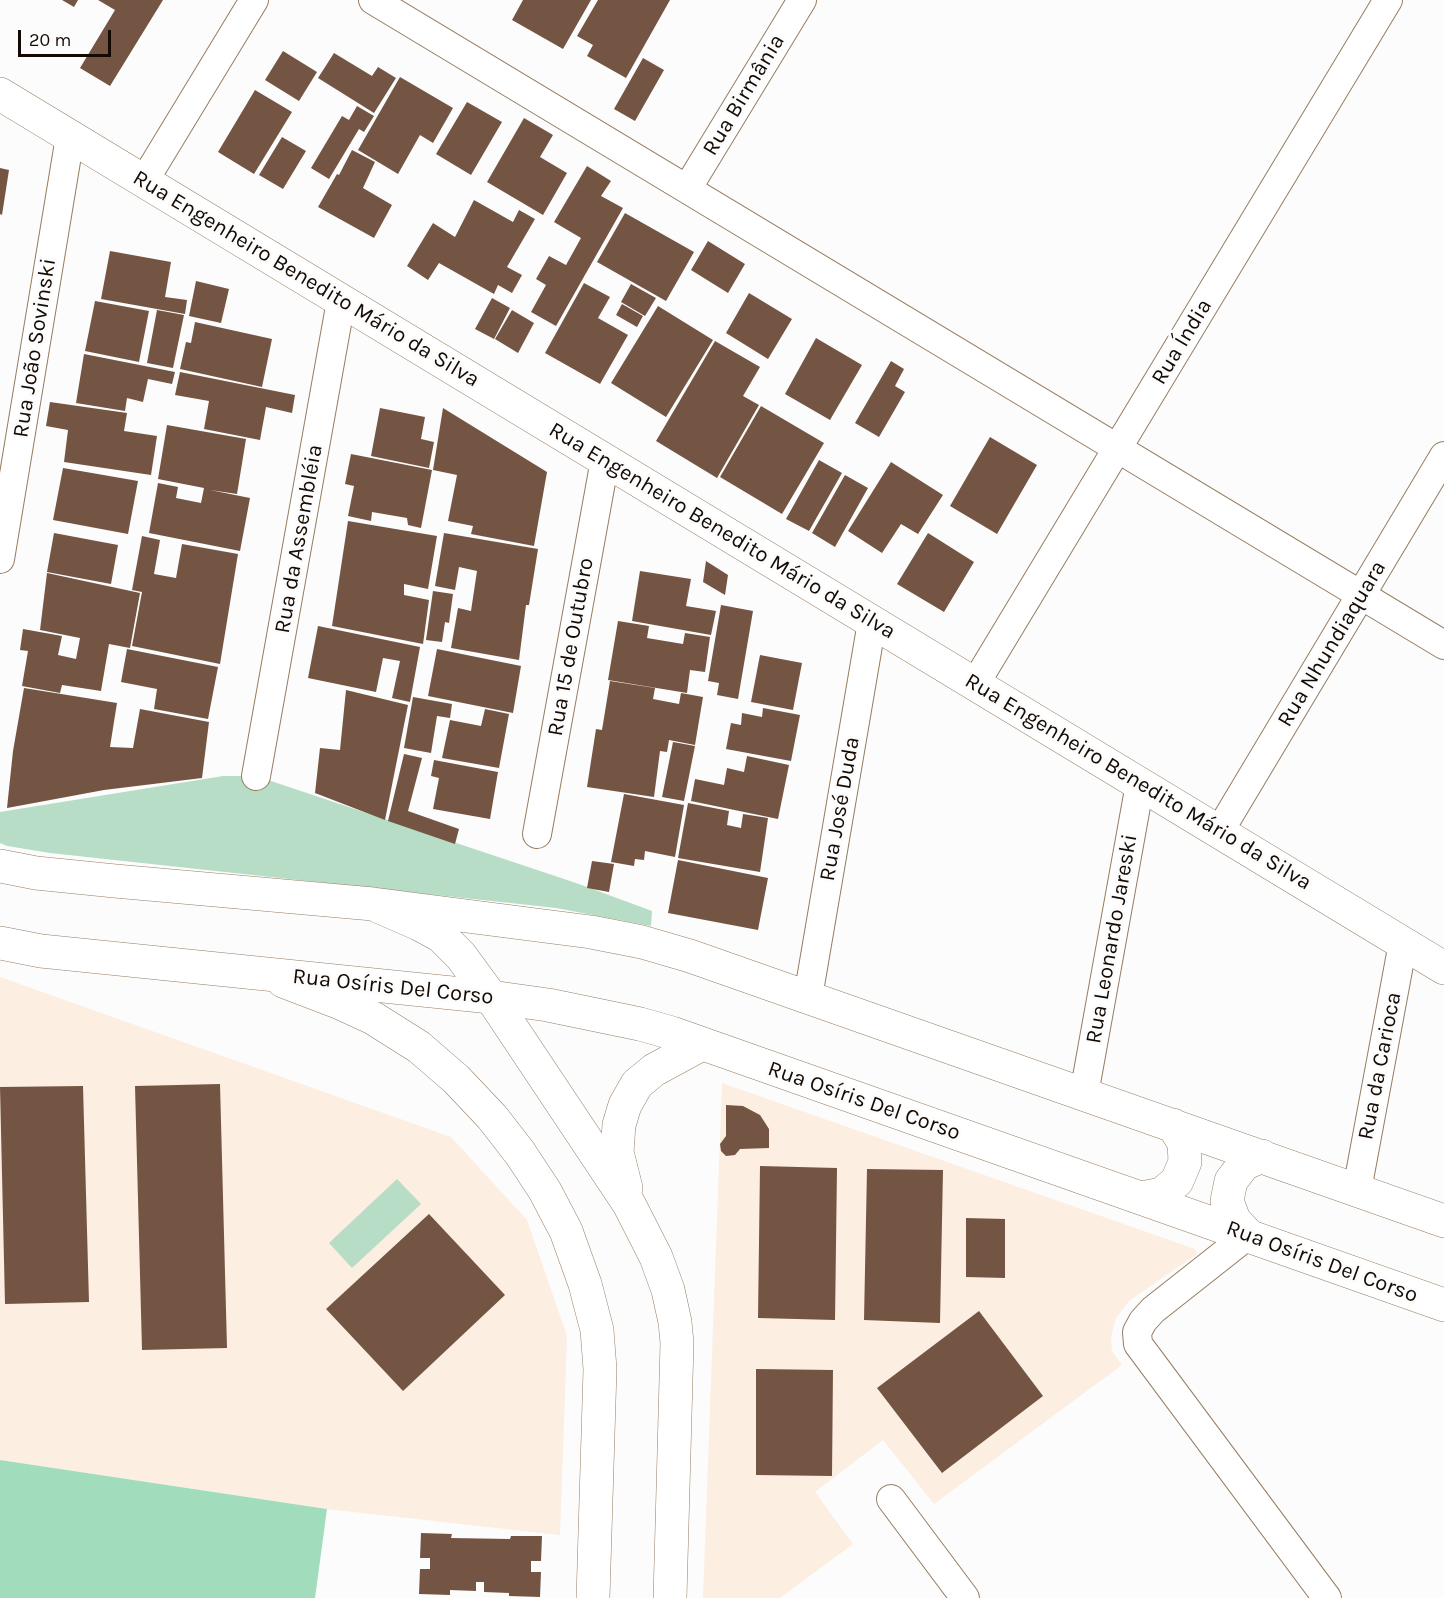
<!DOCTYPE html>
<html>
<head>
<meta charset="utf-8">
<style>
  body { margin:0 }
  #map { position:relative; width:1444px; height:1598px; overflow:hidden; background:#fcfcfc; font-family:Karla,sans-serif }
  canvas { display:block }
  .scale { position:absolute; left:18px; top:30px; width:93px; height:27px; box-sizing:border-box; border:3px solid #140a03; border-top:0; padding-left:8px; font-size:18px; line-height:21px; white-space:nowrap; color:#140a03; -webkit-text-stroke:4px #fcfcfc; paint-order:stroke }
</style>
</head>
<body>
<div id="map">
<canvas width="1444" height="1598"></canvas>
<div class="scale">20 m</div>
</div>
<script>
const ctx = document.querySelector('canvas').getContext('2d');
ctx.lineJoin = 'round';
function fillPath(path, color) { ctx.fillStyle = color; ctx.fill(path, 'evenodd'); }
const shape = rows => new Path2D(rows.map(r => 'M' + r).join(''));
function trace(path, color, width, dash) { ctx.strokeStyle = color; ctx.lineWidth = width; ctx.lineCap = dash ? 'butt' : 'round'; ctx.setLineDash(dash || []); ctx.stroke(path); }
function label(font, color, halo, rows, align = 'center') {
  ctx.font = font + ' Karla,sans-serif'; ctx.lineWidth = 6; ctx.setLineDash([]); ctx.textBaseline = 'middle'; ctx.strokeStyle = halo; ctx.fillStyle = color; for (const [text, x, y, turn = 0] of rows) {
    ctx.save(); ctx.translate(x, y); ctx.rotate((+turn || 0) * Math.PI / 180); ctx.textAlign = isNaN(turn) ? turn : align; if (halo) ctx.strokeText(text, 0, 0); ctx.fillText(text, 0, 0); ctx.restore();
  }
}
const built = shape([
  [0,977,451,1137,527,1220,567,1336,560,1535,327,1509,0,1460],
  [722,1083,1195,1249,1197,1254,1129,1301,1116,1318,1111,1337,1112,1351,1122,1365,934,1504,883,1440,815,1492,853,1544,780,1598,703,1598]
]);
const green = shape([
  [223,776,256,776,579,884,652,911,651,926,556,908,50,853,7,846,0,843,0,812],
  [397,1179,421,1204,352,1268,329,1243]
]);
const forest = shape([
  [0,1460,327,1509,315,1598,0,1598]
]);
const building = shape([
  [62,0,78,0,74,7],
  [98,0,163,0,110,86,80,68,115,10],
  [523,0,591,0,563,49,512,20],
  [598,0,670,0,626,78,587,56,593,45,577,36],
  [283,51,317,72,299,101,265,80],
  [334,53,372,76,378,67,396,78,374,113,318,78],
  [643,58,664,70,635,121,614,109],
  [400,77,453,108,433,143,420,135,398,174,358,150],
  [255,90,292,112,254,174,218,152],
  [467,102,502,122,471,175,436,154],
  [357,106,374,116,364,132,359,129,329,179,311,168,342,116,349,120],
  [524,118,553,135,540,157,567,173,543,215,487,182],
  [282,137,306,151,283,189,259,175],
  [352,150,375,162,363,188,392,205,374,238,318,207,337,174,339,175],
  [587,166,611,181,601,196,623,208,556,326,531,312,546,285,536,279,549,256,566,265,581,238,554,222],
  [0,168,9,170,2,215,0,214],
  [474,200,513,222,519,210,535,219,507,267,522,275,512,293,498,285,494,294,439,263,428,280,407,266,433,223,455,237],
  [625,213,694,252,666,301,597,262],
  [708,241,745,264,728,293,691,270],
  [110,251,171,262,165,297,187,300,185,314,101,299],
  [196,281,229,289,221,323,189,316],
  [584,283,610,297,598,318,628,335,600,384,545,353],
  [631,284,656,298,645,316,621,302],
  [749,293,792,319,768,359,726,333],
  [492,298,510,308,494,339,475,329],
  [95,301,149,311,139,362,85,351],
  [622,304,643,316,637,327,616,315],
  [658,306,713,340,666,417,611,383],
  [157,310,184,315,173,368,147,363],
  [512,310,534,323,518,353,495,339],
  [195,322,272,339,262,387,180,369,186,342,191,343],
  [816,338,862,365,830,420,785,394],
  [715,341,760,367,743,396,759,405,717,478,656,441],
  [84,354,175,372,172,384,148,379,143,402,127,398,125,411,76,403],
  [891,361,904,369,895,386,905,392,879,437,855,423],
  [180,372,295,395,292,413,266,407,260,440,204,429,209,401,175,395],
  [50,402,127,413,124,431,157,436,151,475,64,462,68,430,46,426],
  [761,406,824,443,782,514,720,477],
  [380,408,425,417,421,439,434,442,429,468,371,456],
  [443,408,547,472,534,546,471,534,473,526,448,521,457,475,433,470],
  [167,425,246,439,237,494,210,490,250,498,240,551,149,533,158,483,178,487,176,498,201,503,204,488,158,479],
  [990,437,1037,465,997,534,950,506],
  [351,454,432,470,421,528,408,525,407,518,372,512,371,521,348,516,354,486,345,484],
  [819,460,842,473,809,531,786,519],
  [891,462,943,495,918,534,901,524,882,553,848,531],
  [63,468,138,481,128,534,53,520],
  [845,475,868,488,835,547,812,533],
  [348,521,437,536,428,589,404,584,404,595,429,600,423,644,332,626],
  [54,533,118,545,111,584,47,572],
  [444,533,538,549,529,605,526,605,519,660,451,648,458,608,471,611,477,571,459,567,455,590,435,586],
  [928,533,974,562,944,612,897,584],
  [142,536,160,540,154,574,176,578,182,544,238,554,220,664,132,646,142,592,132,590],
  [706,561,728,575,725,595,703,582],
  [640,571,691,579,686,606,716,611,711,635,632,621],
  [47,573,140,593,130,648,109,644,101,691,62,685,60,693,22,686,28,651,20,650,23,629,62,636,58,655,76,659,80,638,40,630],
  [433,591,453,594,449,623,445,622,442,642,426,640],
  [721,605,753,611,738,699,717,695,719,683,708,681],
  [618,621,649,626,647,638,683,644,685,633,710,637,705,672,690,670,687,693,608,680],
  [318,626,420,647,410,702,392,698,400,661,383,658,376,692,308,678],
  [127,649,218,667,208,719,154,709,157,689,121,682],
  [437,649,521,666,513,713,428,696],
  [760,655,802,663,793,710,751,702],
  [610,681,655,688,653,699,679,704,681,693,703,697,695,745,669,740,667,752,660,751,654,797,587,787,596,729,602,730],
  [24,688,117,703,110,747,133,748,140,709,209,722,202,778,104,790,7,808,13,751],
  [346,690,408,705,385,820,315,793,320,748,340,750],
  [413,697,452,704,450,718,437,716,431,753,404,748],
  [763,708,800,715,791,761,726,749,731,723,741,725,742,713,762,717],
  [485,709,509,714,499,768,442,758,450,720,481,726],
  [673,742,695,746,684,801,662,797],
  [404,754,422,758,408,811,459,829,455,844,388,821],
  [747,756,789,765,778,819,691,801,695,779,724,785,727,768,744,772],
  [434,760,498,772,490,819,433,809,439,778,431,776],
  [624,794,684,805,675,857,645,851,644,860,635,859,634,866,611,862],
  [688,803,729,811,727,825,741,828,743,814,768,818,760,872,678,858],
  [678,860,768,878,758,930,668,913],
  [592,861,614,864,609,892,587,888],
  [220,1084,227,1348,142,1350,135,1086],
  [83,1086,89,1302,5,1304,0,1087],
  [726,1105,743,1106,760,1115,769,1129,769,1148,740,1149,735,1155,726,1156,721,1151,720,1144,726,1136],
  [760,1166,837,1168,835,1320,758,1318],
  [867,1169,943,1170,940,1323,864,1320],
  [429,1214,505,1295,403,1391,326,1309],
  [966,1218,1005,1219,1005,1278,966,1277],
  [979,1311,1043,1396,942,1473,877,1388],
  [756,1369,833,1370,832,1476,756,1475],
  [421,1533,452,1534,451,1538,510,1539,511,1536,542,1536,541,1561,531,1561,531,1572,541,1572,540,1597,509,1596,509,1593,484,1592,484,1582,476,1582,476,1591,450,1590,450,1595,419,1594,420,1569,430,1569,430,1558,420,1558]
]);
const minor = shape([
  [373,0,1444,645],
  [144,181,254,0],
  [687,189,802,0],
  [0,559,70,137],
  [975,684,1388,0],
  [256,776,341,301],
  [1219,832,1444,456],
  [537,834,605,460],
  [808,997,872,622],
  [1084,1094,1140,784],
  [1357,1190,1403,943],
  [1248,1235,1153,1310,1143,1321,1137,1332,1138,1344,1327,1598],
  [891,1499,965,1598]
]);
const tertiary = shape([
  [0,94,1444,968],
  [283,981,338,1002,373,1018,419,1047,456,1079,492,1117,520,1153,545,1191,566,1231,585,1284,597,1330,600,1369,593,1598],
  [491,997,629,1204,656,1257,668,1290,675,1322,677,1343,670,1598],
  [626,1188,617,1152,619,1125,625,1105,637,1084,654,1070,702,1044]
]);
const secondary = shape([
  [0,866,36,873,115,881,373,904,419,924,441,936,461,956,491,997],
  [373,904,591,932,642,942,690,956,1444,1221],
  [0,943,41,951,491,997,548,1005,640,1024,672,1033,1444,1305],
  [1142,1198,1162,1194,1177,1181,1185,1162,1184,1143,1173,1125],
  [1248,1235,1234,1220,1227,1201,1231,1181,1244,1164,1262,1156]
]);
const streetNames = [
  ["Rua Birmânia",744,95,-59],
  ["Rua Engenheiro Benedito Mário da Silva",306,279,31],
  ["Rua Índia",1182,342,-59],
  ["Rua João Sovinski",35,348,-81],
  ["Rua Engenheiro Benedito Mário da Silva",722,531,31],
  ["Rua da Assembléia",299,539,-80],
  ["Rua Nhundiaquara",1332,644,-59],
  ["Rua 15 de Outubro",571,647,-80],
  ["Rua Engenheiro Benedito Mário da Silva",1138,782,31],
  ["Rua José Duda",840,809,-80],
  ["Rua Leonardo Jareski",1112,939,-80],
  ["Rua Osíris Del Corso",393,987,6],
  ["Rua da Carioca",1380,1066,-79],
  ["Rua Osíris Del Corso",864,1101,19],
  ["Rua Osíris Del Corso",1322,1262,20]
];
fillPath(built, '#fceee0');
fillPath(green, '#b7ddc7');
fillPath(forest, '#a1ddbc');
fillPath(building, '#745543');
trace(minor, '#967d62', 30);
trace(tertiary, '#967d62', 34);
trace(secondary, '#967d62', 34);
trace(minor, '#fff', 28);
trace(tertiary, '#fff', 33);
trace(secondary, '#fff', 33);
label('22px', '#140a03', '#fcfcfc', streetNames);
</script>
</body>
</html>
